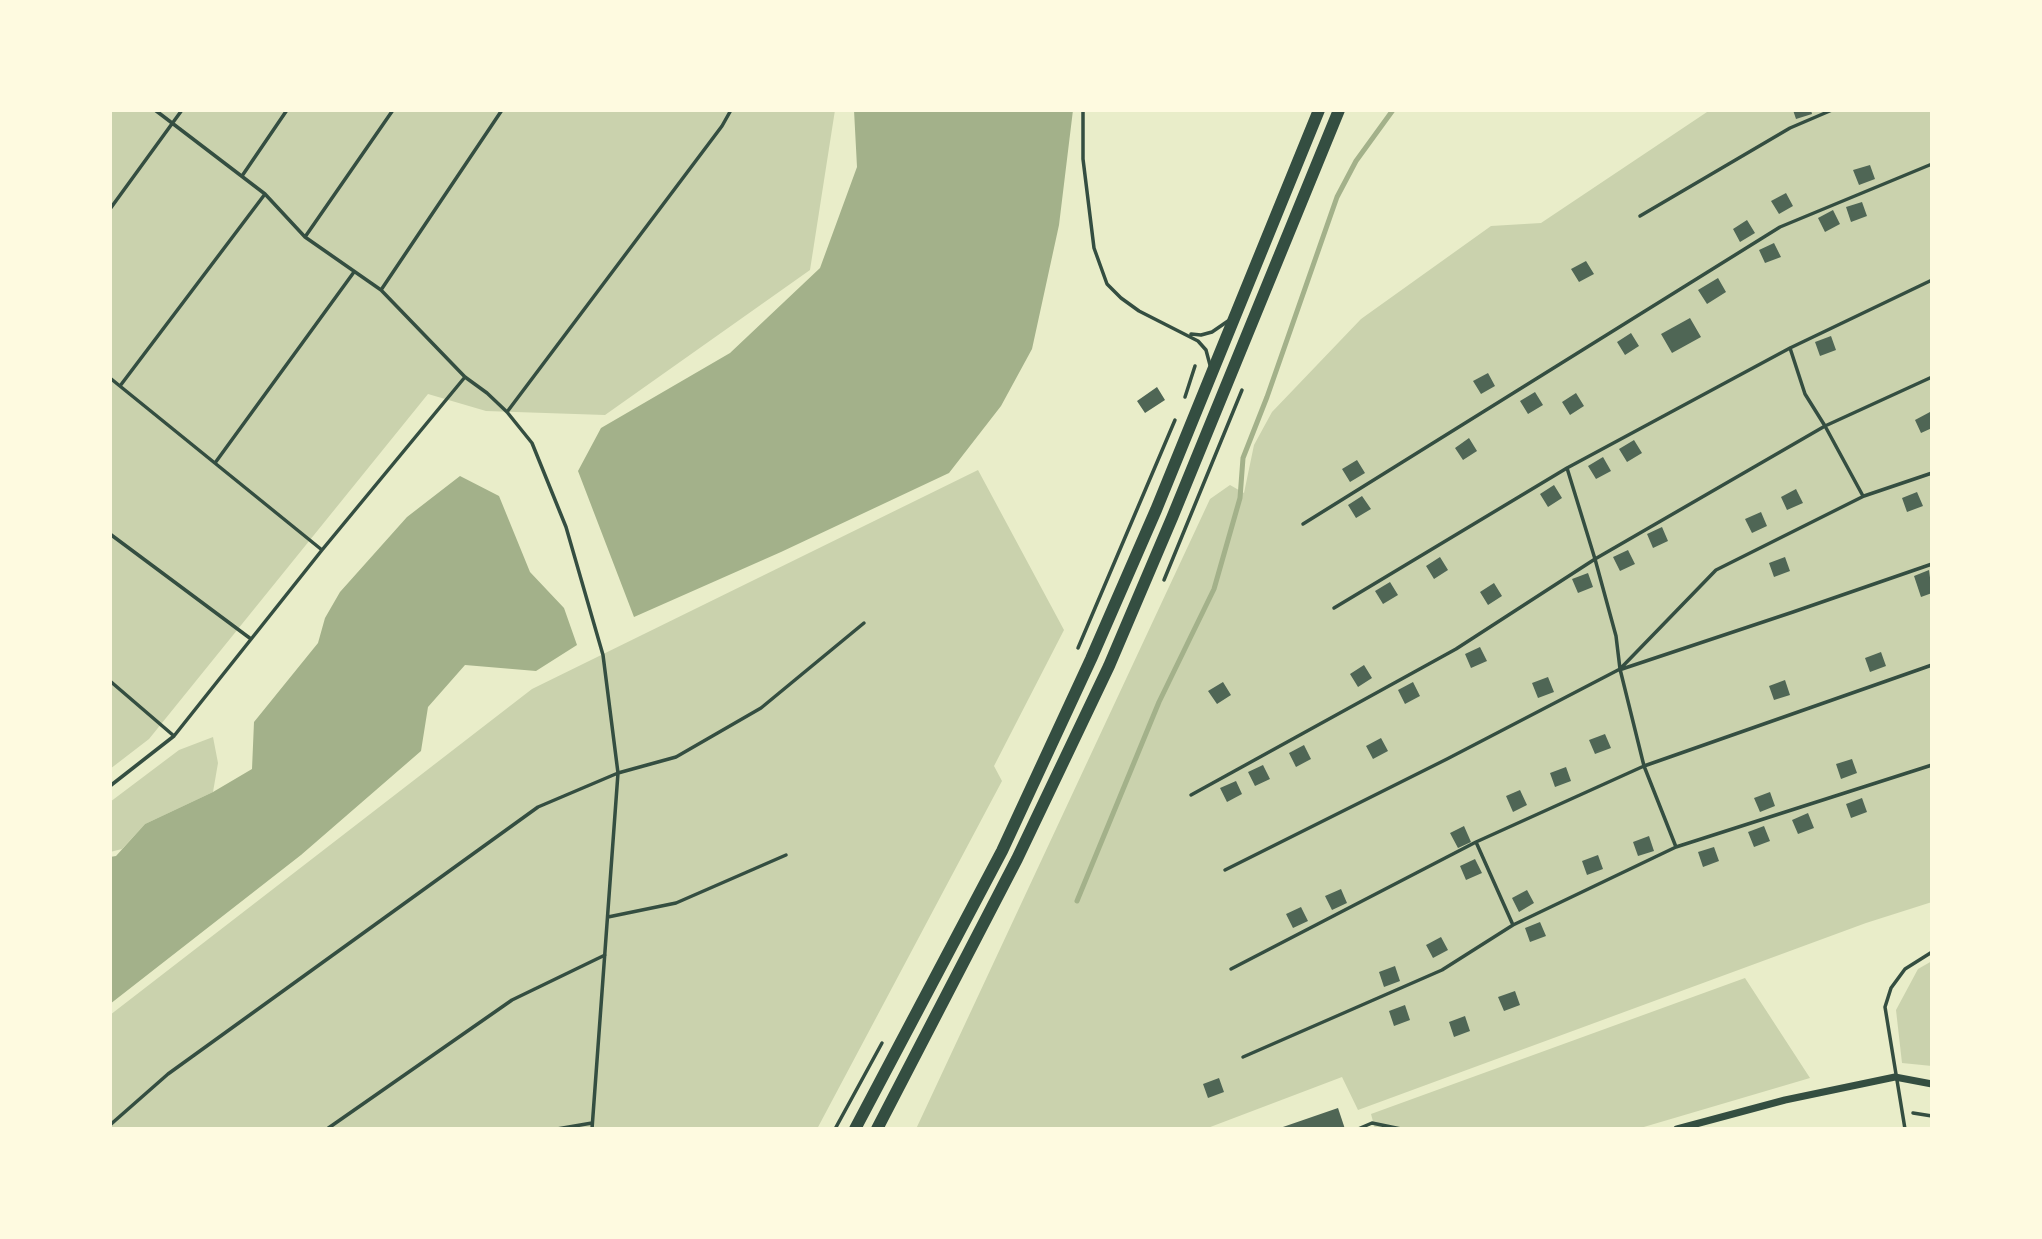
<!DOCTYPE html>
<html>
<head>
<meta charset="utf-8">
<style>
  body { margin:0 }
  #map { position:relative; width:2042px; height:1239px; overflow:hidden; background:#e9edc9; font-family:Commissioner,sans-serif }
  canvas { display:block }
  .frame { position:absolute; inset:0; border:112px solid #fefae0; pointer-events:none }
</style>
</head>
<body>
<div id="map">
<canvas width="2042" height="1239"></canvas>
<div class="frame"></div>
</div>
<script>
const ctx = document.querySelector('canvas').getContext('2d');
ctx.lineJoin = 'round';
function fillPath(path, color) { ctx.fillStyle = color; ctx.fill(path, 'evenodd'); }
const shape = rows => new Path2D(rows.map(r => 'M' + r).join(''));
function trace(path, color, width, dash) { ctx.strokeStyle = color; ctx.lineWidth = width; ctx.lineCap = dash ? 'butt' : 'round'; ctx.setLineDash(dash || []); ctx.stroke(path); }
const green = shape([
  [110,110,835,110,810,270,605,415,486,411,428,394,149,739,110,769],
  [1710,110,1932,110,1932,902,1866,923,1358,1110,1342,1077,1205,1129,916,1129,1210,499,1230,485,1244,493,1254,445,1272,412,1361,319,1491,226,1541,223],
  [978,470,1064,630,994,766,1002,781,817,1129,110,1129,110,1015,532,689],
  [213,737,218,763,213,792,145,824,122,849,110,852,110,802,179,750],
  [1932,961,1932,1066,1902,1063,1896,1010,1918,969],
  [1745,978,1810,1078,1637,1129,1375,1129,1371,1114]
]);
const water = shape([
  [854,110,1073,110,1059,225,1032,349,1001,406,949,473,781,552,634,617,578,471,601,428,730,353,820,268,857,167],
  [460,476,499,496,530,572,564,608,577,645,536,671,465,665,428,707,421,751,301,855,110,1004,110,857,116,856,145,824,213,792,252,769,254,722,318,643,325,618,340,592,407,517]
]);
const stream = shape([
  [1077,901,1159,702,1214,589,1240,498,1243,458,1267,397,1337,197,1356,161,1393,110]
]);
const building = shape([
  [1793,110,1811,110,1812,114,1796,119],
  [1870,165,1875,179,1859,185,1853,170],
  [1786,193,1793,206,1779,214,1771,201],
  [1862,202,1867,216,1851,222,1846,207],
  [1833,210,1840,224,1825,232,1818,218],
  [1747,220,1755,233,1740,242,1733,229],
  [1774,243,1781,257,1765,263,1759,250],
  [1586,261,1594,274,1579,282,1571,269],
  [1718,278,1726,292,1707,304,1698,290],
  [1690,318,1701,337,1672,353,1661,334],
  [1631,333,1639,346,1625,355,1617,342],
  [1831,336,1836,350,1820,356,1815,342],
  [1488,373,1495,386,1481,394,1473,381],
  [1157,387,1165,400,1145,413,1137,401],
  [1535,392,1543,405,1528,414,1520,401],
  [1576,393,1584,406,1570,415,1562,402],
  [1930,412,1932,428,1921,433,1915,420],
  [1469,438,1477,451,1463,460,1455,448],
  [1634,440,1642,453,1627,462,1619,449],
  [1603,457,1611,471,1596,479,1588,466],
  [1357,460,1365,473,1350,482,1342,469],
  [1554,485,1562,498,1548,507,1540,494],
  [1796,489,1803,503,1787,510,1781,497],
  [1917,492,1923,506,1907,512,1902,498],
  [1362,496,1371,509,1356,518,1348,505],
  [1761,512,1767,526,1752,533,1745,519],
  [1662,527,1668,541,1653,548,1647,534],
  [1628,550,1635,564,1620,571,1613,557],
  [1440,557,1448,570,1434,579,1426,566],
  [1785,557,1790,571,1774,577,1769,563],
  [1929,570,1932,593,1921,597,1914,576],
  [1588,573,1593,587,1578,593,1572,579],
  [1390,582,1398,595,1383,604,1375,591],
  [1494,583,1502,596,1488,605,1480,592],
  [1480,647,1487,661,1471,668,1465,654],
  [1881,652,1886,666,1870,672,1865,658],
  [1364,665,1372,678,1358,687,1350,674],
  [1548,677,1554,692,1538,698,1532,683],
  [1785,680,1790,695,1774,700,1769,686],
  [1223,682,1231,695,1217,704,1208,691],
  [1413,682,1420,696,1405,704,1398,690],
  [1605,734,1611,748,1595,754,1589,740],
  [1381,738,1388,751,1373,759,1366,746],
  [1304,745,1311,759,1296,767,1289,753],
  [1852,759,1857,773,1841,779,1836,764],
  [1263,765,1270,779,1255,786,1248,772],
  [1566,767,1571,781,1555,787,1550,773],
  [1236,781,1242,794,1227,802,1220,788],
  [1520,790,1527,805,1513,812,1506,796],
  [1770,792,1775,806,1760,812,1754,798],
  [1862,798,1867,812,1851,818,1846,804],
  [1808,813,1814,828,1798,834,1792,820],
  [1464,826,1471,842,1458,848,1450,833],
  [1764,826,1770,841,1754,847,1748,832],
  [1649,836,1654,851,1638,856,1633,842],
  [1714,847,1719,861,1703,867,1698,852],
  [1598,855,1603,869,1587,875,1582,861],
  [1475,859,1482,873,1466,880,1460,866],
  [1341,889,1347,903,1332,910,1325,896],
  [1527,890,1534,903,1519,912,1512,898],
  [1301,907,1308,921,1293,928,1286,914],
  [1540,922,1546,936,1530,942,1525,928],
  [1441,937,1448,950,1433,958,1426,945],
  [1395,966,1400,981,1384,987,1379,972],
  [1515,991,1520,1005,1504,1011,1498,997],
  [1405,1005,1410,1020,1394,1026,1389,1011],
  [1465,1016,1470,1031,1454,1037,1449,1022],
  [1219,1078,1224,1092,1208,1098,1203,1084],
  [1338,1108,1345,1129,1280,1129,1280,1128]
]);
const path = shape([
  [1185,397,1195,366],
  [1164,580,1242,390],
  [1078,648,1175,420],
  [1913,1113,1932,1116],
  [835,1129,882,1043]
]);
const service = shape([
  [155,110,265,194,305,237,381,290,465,377,487,393,507,412,532,443,566,527,603,655,618,773,592,1129],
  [1083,110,1083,159,1094,248,1107,284,1121,298,1139,311,1198,341,1206,350,1210,365],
  [242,176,287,110],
  [110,209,182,110],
  [1640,216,1790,128,1832,110],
  [305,237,393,110],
  [381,290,502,110],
  [1191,334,1201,335,1212,332,1228,321],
  [1790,348,1805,394,1825,426,1863,496],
  [110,378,322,550],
  [120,386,265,194],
  [507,412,722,126,731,110],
  [215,463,354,272],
  [1567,468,1595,559,1616,636,1620,669,1644,766,1676,847],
  [1303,524,1780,227,1932,164],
  [110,534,251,639],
  [1334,608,1567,468,1790,348,1932,280],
  [1622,669,1793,612,1932,564],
  [110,681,174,736],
  [110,786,174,736,322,550,465,377],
  [1191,795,1456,649,1595,559,1825,426,1932,377],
  [1476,842,1513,925],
  [1225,870,1447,759,1620,669,1716,570,1864,496,1932,473],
  [608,917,676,903,786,855],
  [1231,969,1476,842,1644,766,1932,665],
  [1243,1057,1442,970,1513,925,1676,847,1932,765],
  [110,1125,168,1074,538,807,618,773,676,757,761,708,864,623],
  [327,1129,512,1000,605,955],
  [557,1129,592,1123],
  [1358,1129,1372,1123,1401,1129],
  [1905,1129,1885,1007,1891,988,1905,969,1932,952]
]);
const minor = shape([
  [1677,1129,1785,1100,1895,1077,1932,1084]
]);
const trunk = shape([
  [855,1129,1002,851,1091,659,1156,510,1319,110],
  [877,1129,1017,859,1109,666,1172,518,1339,110]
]);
fillPath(green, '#cad2ad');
fillPath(water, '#a3b18a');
trace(stream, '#a3b18a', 5);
fillPath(building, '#4f6655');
trace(path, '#344e41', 3.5);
trace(service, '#344e41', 3.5);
trace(minor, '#344e41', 7);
trace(trunk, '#344e41', 12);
</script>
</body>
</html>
